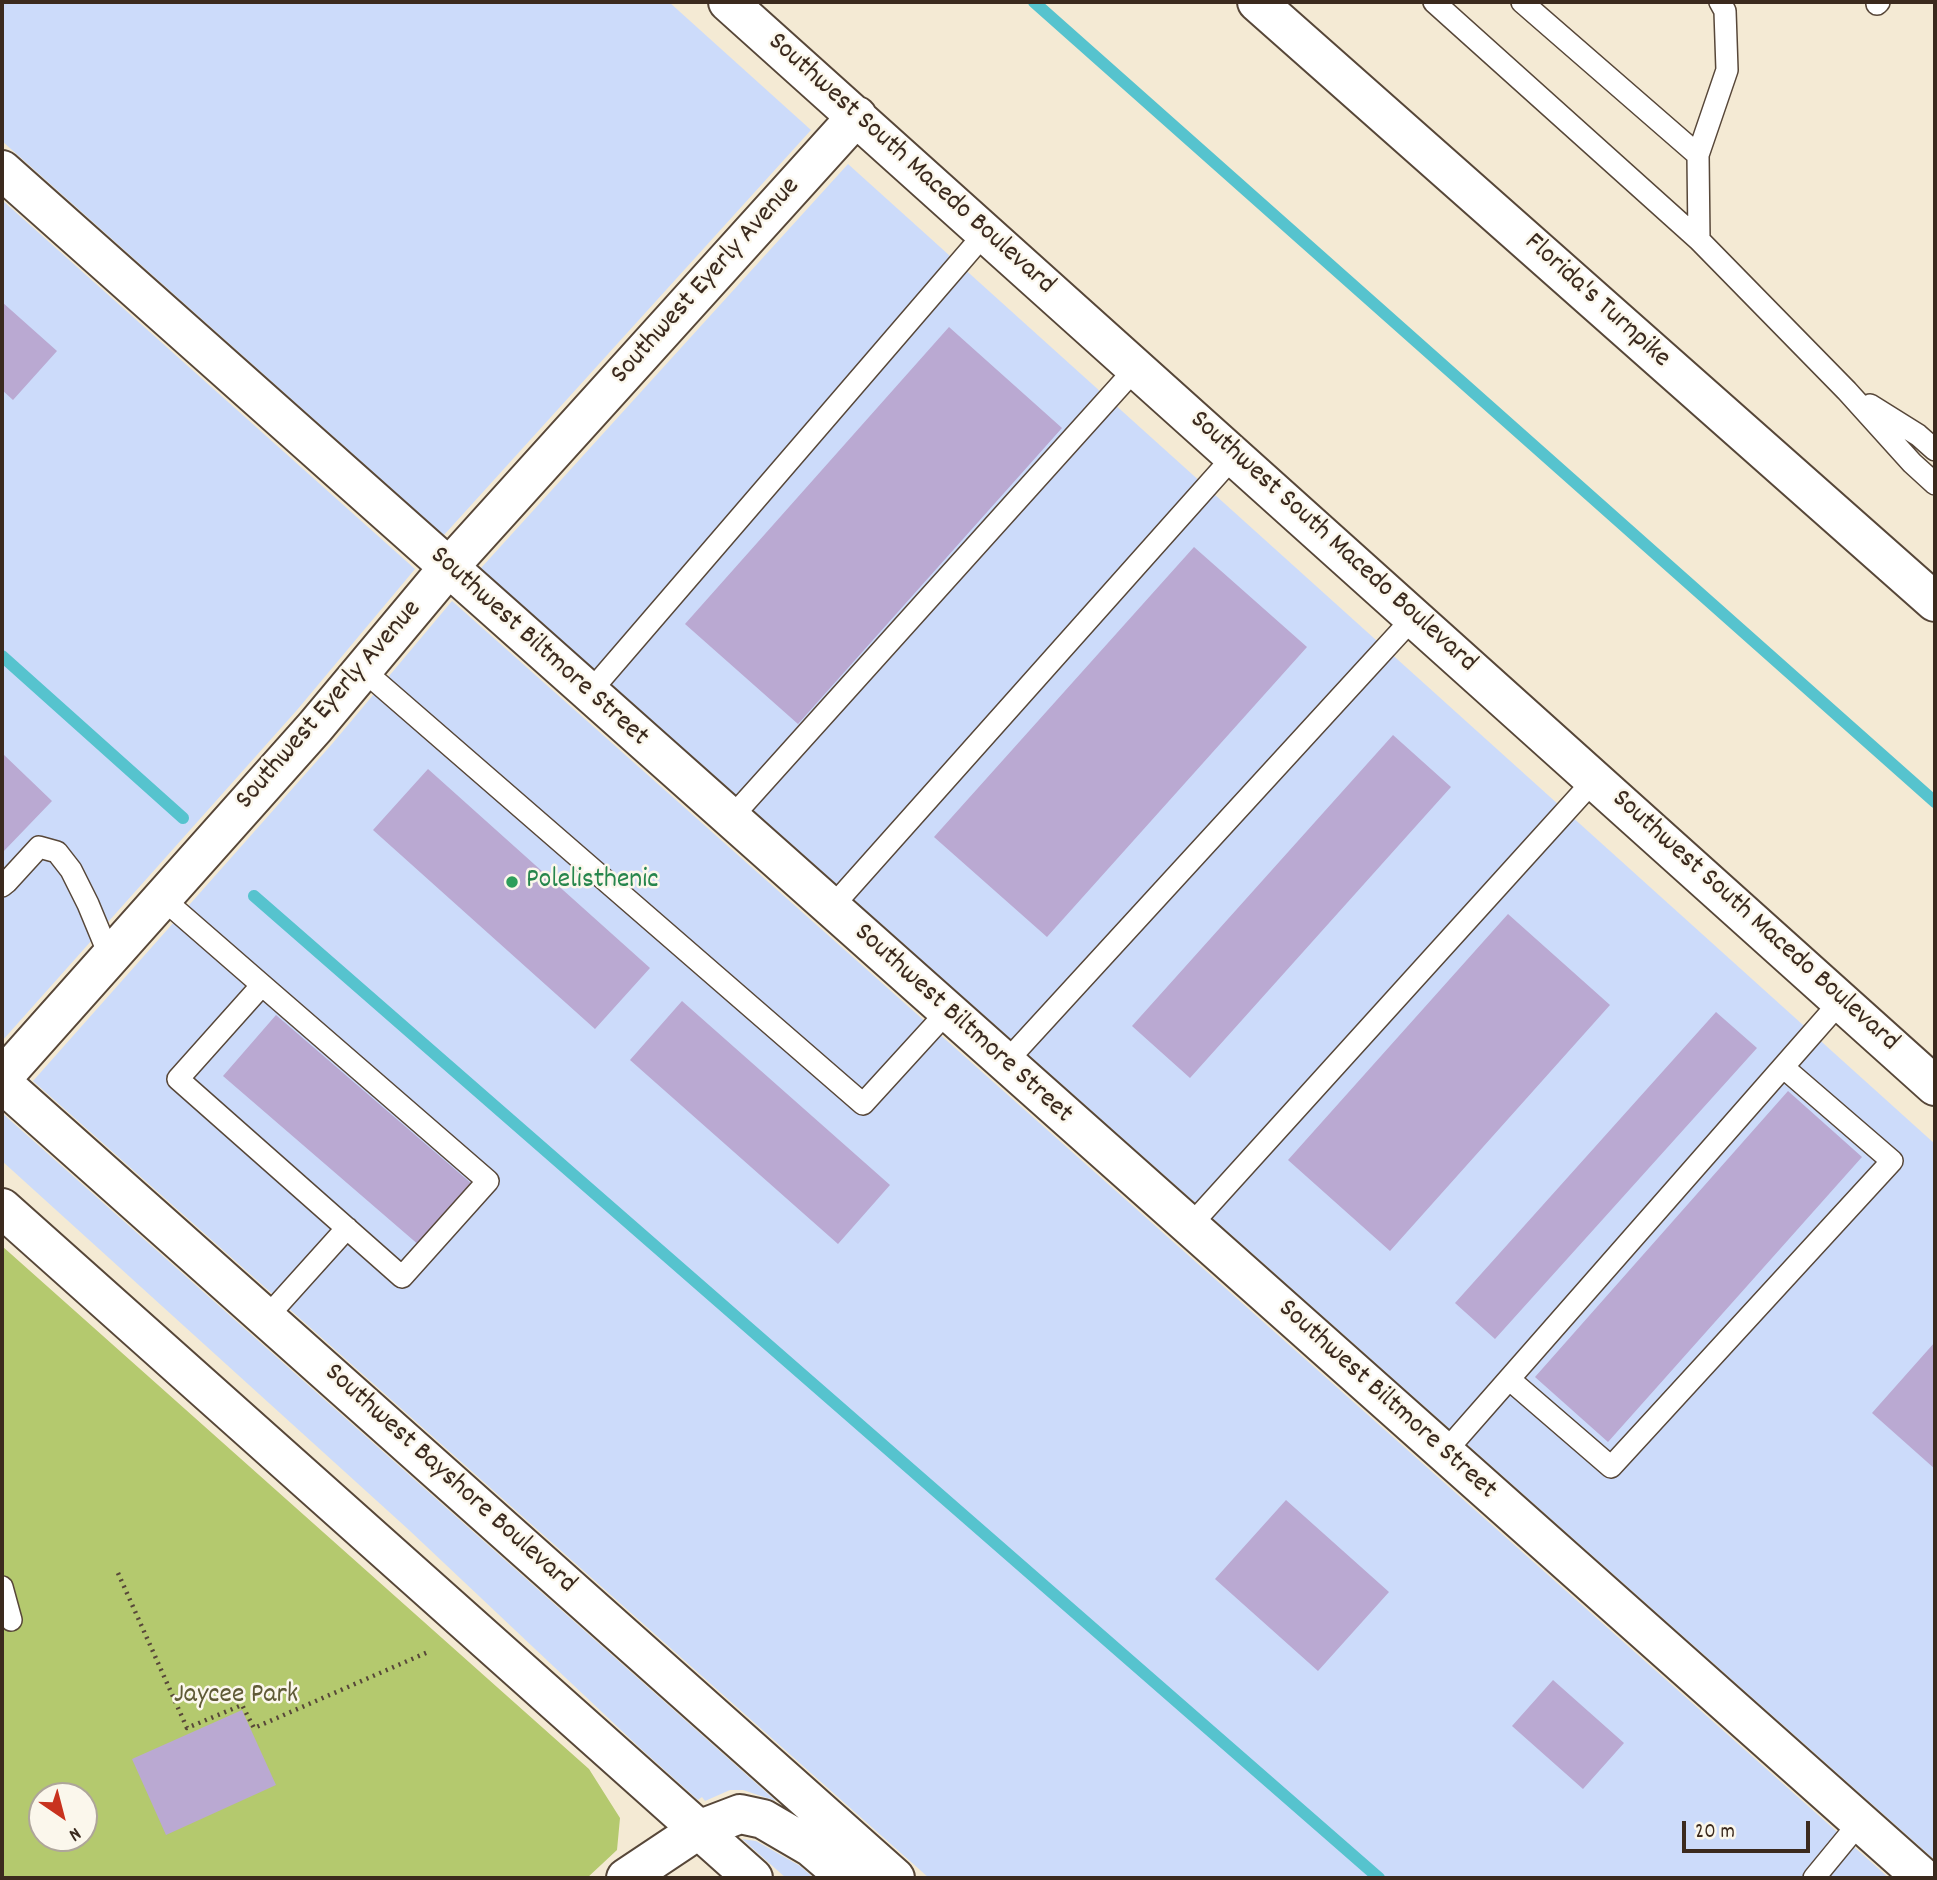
<!DOCTYPE html>
<html>
<head>
<meta charset="utf-8">
<style>
  body { margin:0 }
  #map { position:relative; width:1937px; height:1880px; overflow:hidden; background:#f4ead4; font-family:Dekko,sans-serif }
  canvas { display:block }
  .frame { position:absolute; inset:0; border:4px solid #3b2a1e; pointer-events:none }
  .north { position:absolute; left:28px; top:1782px; width:70px; height:70px; box-sizing:border-box; background:#fbf7ec; border:2px solid #aea59a; border-radius:50%; rotate:145deg; font-size:19px; font-weight:700; line-height:28px; text-align:center; color:#3b2a1e }
  .north::after { content:''; display:block; margin:auto; width:24px; height:32px; background:#c8321e; clip-path:polygon(50% 0,100% 100%,50% 72%,0 100%) }
  .scale { position:absolute; left:1682px; top:1821px; width:128px; height:32px; box-sizing:border-box; border:4px solid #3b2a1e; border-top:0; padding-left:9px; font-size:21px; line-height:24px; white-space:nowrap; color:#3b2a1e; -webkit-text-stroke:5px #fbf7ec; paint-order:stroke }
</style>
</head>
<body>
<div id="map">
<canvas width="1937" height="1880"></canvas>
<div class="frame"></div>
<div class="north">N</div>
<div class="scale">20 m</div>
</div>
<script>
const ctx = document.querySelector('canvas').getContext('2d');
ctx.lineJoin = 'round';
function fillPath(path, color) { ctx.fillStyle = color; ctx.fill(path, 'evenodd'); }
const shape = rows => new Path2D(rows.map(r => 'M' + r).join(''));
function trace(path, color, width, dash) { ctx.strokeStyle = color; ctx.lineWidth = width; ctx.lineCap = dash ? 'butt' : 'round'; ctx.setLineDash(dash || []); ctx.stroke(path); }
function label(font, color, halo, rows, align = 'center') {
  ctx.font = font + ' Dekko,sans-serif'; ctx.lineWidth = 5; ctx.setLineDash([]); ctx.textBaseline = 'middle'; ctx.strokeStyle = halo; ctx.fillStyle = color; for (const [text, x, y, turn = 0] of rows) {
    ctx.save(); ctx.translate(x, y); ctx.rotate((+turn || 0) * Math.PI / 180); ctx.textAlign = isNaN(turn) ? turn : align; if (halo) ctx.strokeText(text, 0, 0); ctx.fillText(text, 0, 0); ctx.restore();
  }
}
const built = shape([
  [2,2,669,2,811,130,444,535,2,141],
  [848,164,1935,1144,1935,1860,481,568],
  [2,200,415,569,297,710,2,1041],
  [452,601,1889,1878,929,1878,33,1081,332,744],
  [2,1113,776,1801,743,1790,730,1790,705,1801,702,1797,698,1800,640,1748,409,1530,2,1161],
  [742,1839,756,1841,800,1866,814,1878,786,1878]
]);
const green = shape([
  [2,1246,589,1769,620,1818,617,1850,587,1878,2,1878],
  [42,1796,84,1796,84,1838,42,1838]
]);
const stream = shape([
  [1034,2,1935,802],
  [2,656,183,818],
  [254,896,1379,1878]
]);
const building = shape([
  [2,302,57,351,13,400,2,390],
  [949,327,1062,428,798,724,685,624],
  [1194,547,1307,647,1047,937,934,837],
  [1393,735,1451,787,1190,1078,1132,1026],
  [2,753,52,801,2,853],
  [428,769,650,968,595,1029,373,830],
  [1508,914,1610,1005,1390,1251,1288,1160],
  [682,1001,890,1185,838,1244,630,1060],
  [1716,1012,1757,1048,1495,1339,1455,1303],
  [276,1015,472,1184,420,1246,223,1076],
  [1788,1091,1862,1157,1608,1442,1535,1377],
  [1935,1342,1935,1469,1872,1413],
  [1286,1500,1389,1592,1318,1671,1215,1579],
  [1553,1680,1624,1743,1583,1789,1512,1726],
  [242,1710,276,1785,166,1835,132,1759]
]);
const path = shape([
  [118,1573,187,1728,242,1705,254,1728,428,1652]
]);
const lane = shape([
  [1434,2,1699,240,1847,391,1912,463,1935,484],
  [1522,2,1698,155],
  [1877,4,1879,2],
  [1699,240,1698,155,1727,70,1725,11,1720,2],
  [1870,405,1918,435,1935,450],
  [363,670,863,1104,947,1012],
  [589,693,986,232],
  [730,819,1136,368],
  [2,886,7,882,39,847,57,852,71,870,88,904,110,957],
  [162,898,262,985,488,1181,402,1277,178,1079,262,985],
  [831,908,1234,456],
  [1005,1063,1414,617],
  [1189,1227,1595,779],
  [266,1318,347,1228],
  [1509,1379,1611,1467,1892,1161,1783,1067],
  [1444,1453,1841,1001],
  [2,1587,11,1620],
  [1814,1878,1860,1822]
]);
const street = shape([
  [728,2,1935,1086],
  [2,170,1923,1878],
  [2,1078,315,727,448,568,857,116],
  [626,1878,698,1830]
]);
const secondary = shape([
  [2,1083,895,1878],
  [2,1208,753,1878],
  [698,1830,740,1814,763,1819,811,1847,847,1878]
]);
const highway = shape([
  [1257,2,1935,602]
]);
const markers = [
  [512,882,7,"#2e9e5b"]
];
const streetNames = [
  ["Southwest South Macedo Boulevard",910,165,42],
  ["Southwest Eyerly Avenue",707,282,-48],
  ["Florida's Turnpike",1596,302,42],
  ["Southwest South Macedo Boulevard",1332,543,42],
  ["Southwest Biltmore Street",538,648,42],
  ["Southwest Eyerly Avenue",330,706,-49],
  ["Southwest South Macedo Boulevard",1754,922,42],
  ["Southwest Biltmore Street",962,1025,42],
  ["Southwest Biltmore Street",1386,1401,42],
  ["Southwest Bayshore Boulevard",449,1480,42]
];
const leisureNames = [
  ["Polelisthenic",526,882]
];
const parkNames = [
  ["Jaycee Park",236,1697]
];
fillPath(built, '#ccdbfa');
fillPath(green, '#b4c96e');
trace(stream, '#56c3ce', 12);
fillPath(building, '#baa9d2');
trace(lane, '#574739', 24);
trace(street, '#574739', 42);
trace(secondary, '#574739', 42);
trace(highway, '#574739', 42);
trace(path, '#574739', 4.5, [2, 5]);
trace(lane, '#fff', 21);
trace(street, '#fff', 38);
trace(secondary, '#fff', 38);
trace(highway, '#fff', 38);
for (const [x, y, r, color] of markers) { const dot = new Path2D(); dot.arc(x, y, r, 0, 2 * Math.PI); ctx.fillStyle = color; ctx.fill(dot); trace(dot, '#fbf7ec', 2.5); }
label('28px', '#3b2a1e', '#fbf7ec', streetNames);
label('28px', '#27864d', '#fbf7ec', leisureNames, 'left');
label('28px', '#5f5a36', '#fbf7ec', parkNames);
</script>
</body>
</html>
